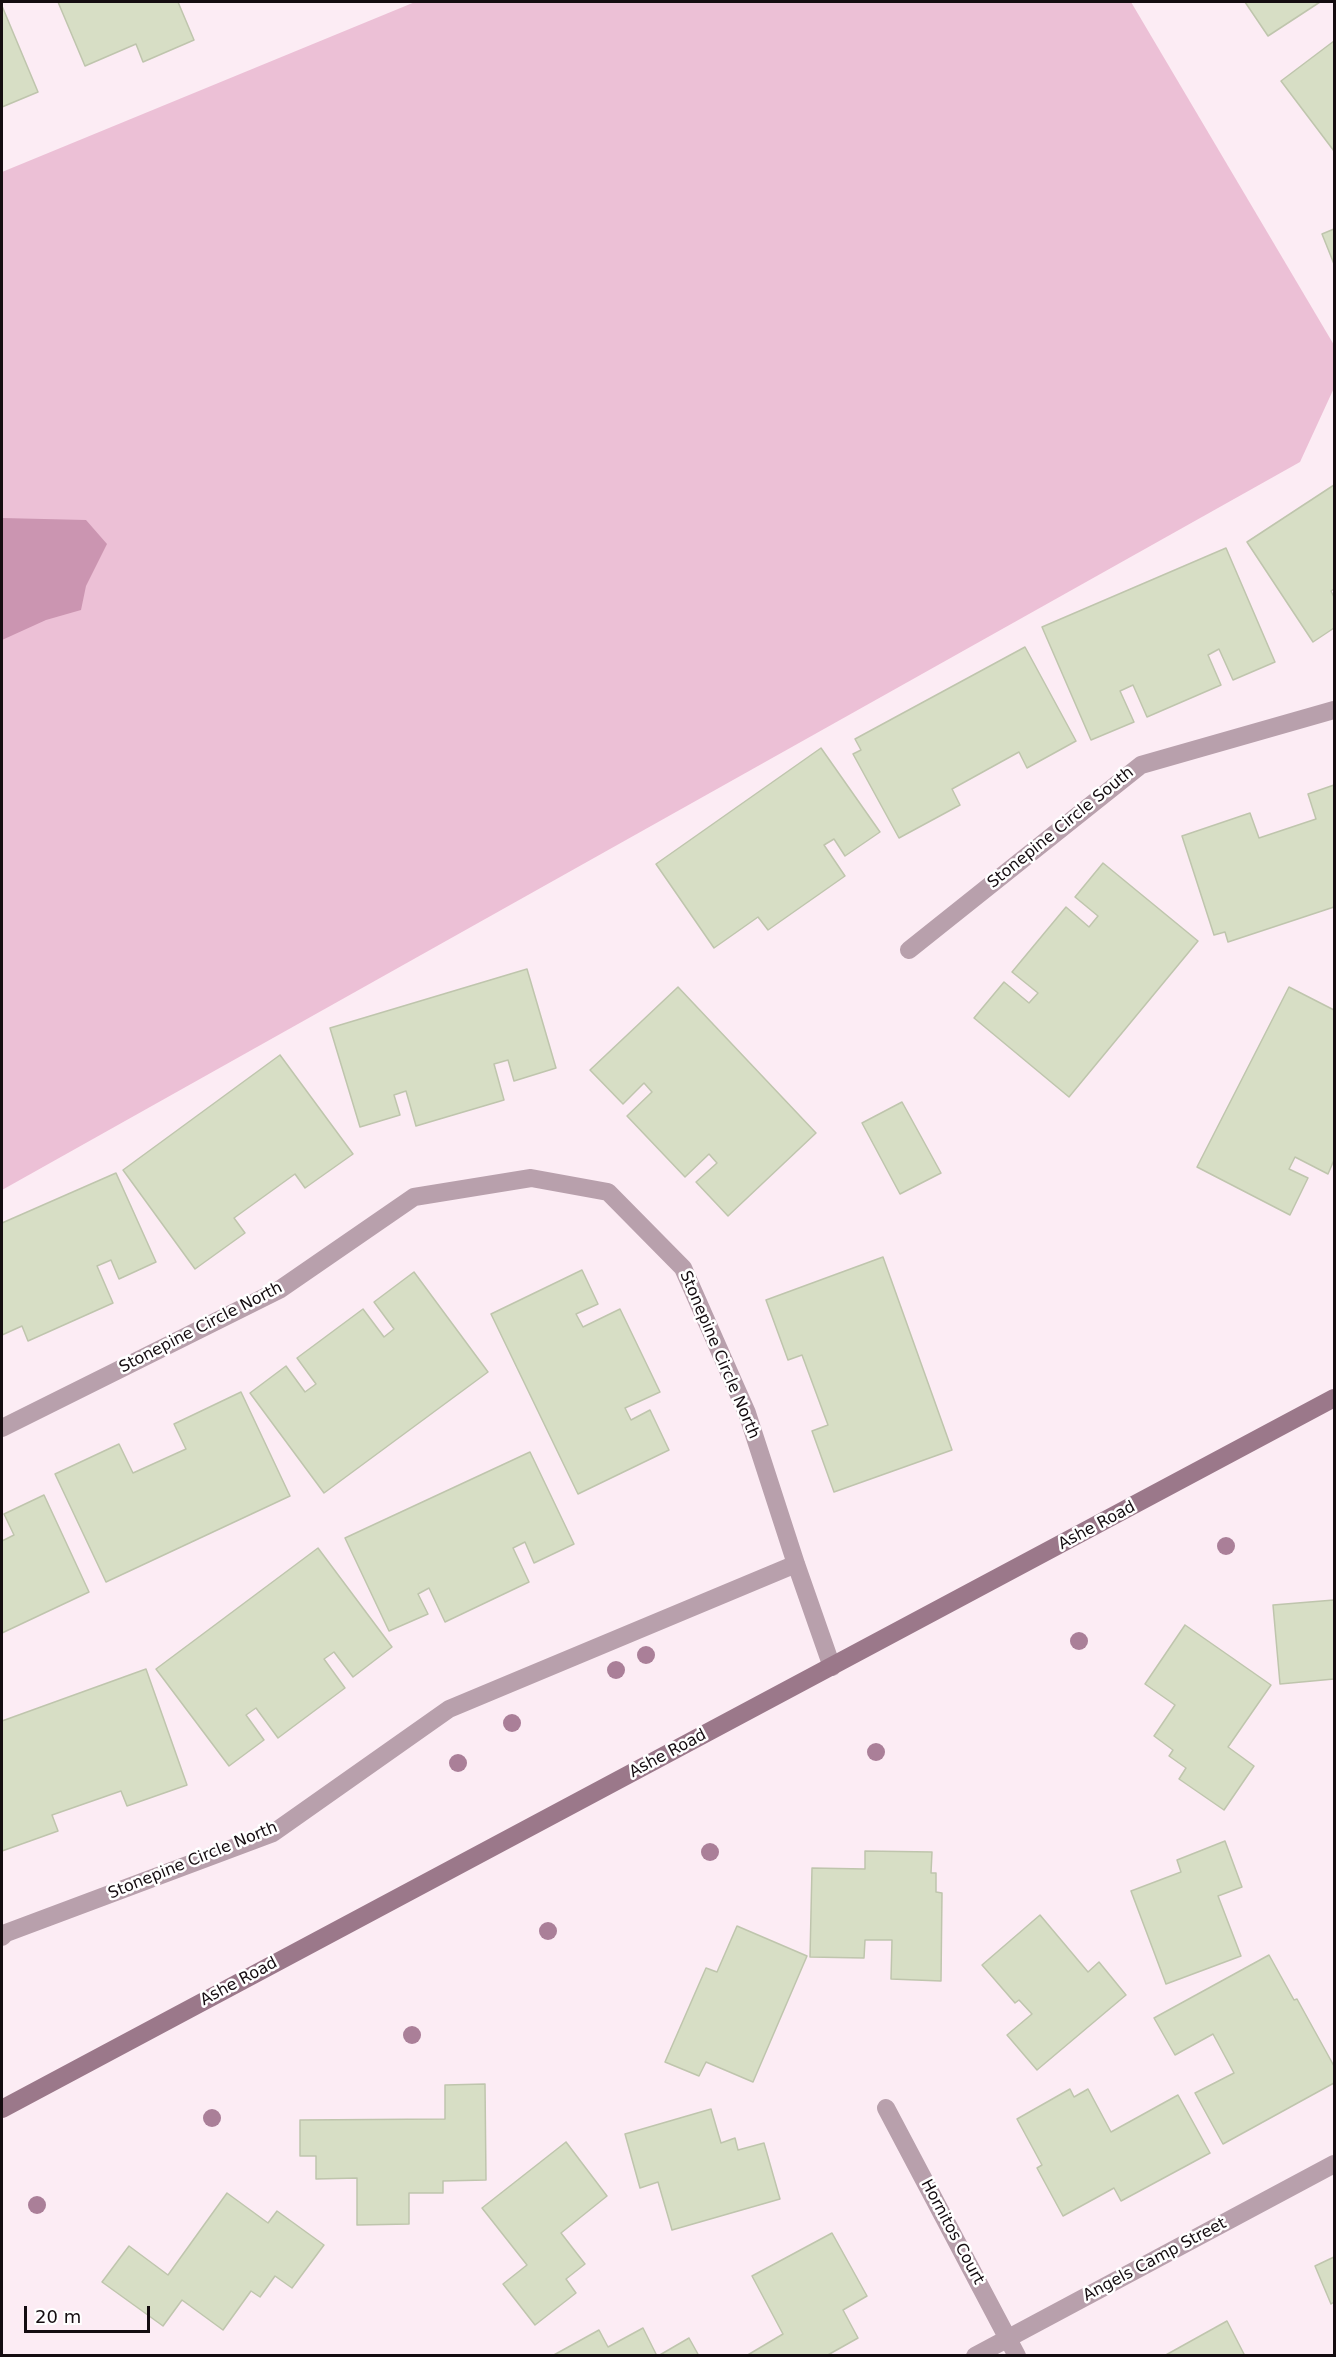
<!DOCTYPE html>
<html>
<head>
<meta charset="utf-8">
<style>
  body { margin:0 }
  #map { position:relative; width:1336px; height:2357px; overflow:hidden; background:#fcecf4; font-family:"DejaVu Sans",sans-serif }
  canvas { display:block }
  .frame { position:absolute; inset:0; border:3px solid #140c10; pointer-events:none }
  .scale { position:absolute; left:24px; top:2306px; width:126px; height:27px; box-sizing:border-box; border:3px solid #140c10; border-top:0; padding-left:8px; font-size:18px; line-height:21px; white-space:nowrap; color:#140c10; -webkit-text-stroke:4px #fff; paint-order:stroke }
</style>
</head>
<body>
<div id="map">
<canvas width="1336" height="2357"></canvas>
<div class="frame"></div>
<div class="scale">20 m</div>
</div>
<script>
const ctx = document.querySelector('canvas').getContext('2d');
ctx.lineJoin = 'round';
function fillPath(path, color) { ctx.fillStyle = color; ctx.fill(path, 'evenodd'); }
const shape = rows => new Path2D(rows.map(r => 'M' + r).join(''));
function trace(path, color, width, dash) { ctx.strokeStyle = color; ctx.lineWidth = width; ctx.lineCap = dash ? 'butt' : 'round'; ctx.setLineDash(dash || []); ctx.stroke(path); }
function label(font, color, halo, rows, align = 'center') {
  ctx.font = font + ' "DejaVu Sans",sans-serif'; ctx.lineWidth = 5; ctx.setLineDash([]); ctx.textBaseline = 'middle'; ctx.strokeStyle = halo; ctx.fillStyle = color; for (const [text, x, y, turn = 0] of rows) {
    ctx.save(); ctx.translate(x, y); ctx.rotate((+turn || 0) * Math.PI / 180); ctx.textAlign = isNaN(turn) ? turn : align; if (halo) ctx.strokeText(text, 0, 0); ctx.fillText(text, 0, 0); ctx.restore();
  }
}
const green = shape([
  [415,2,1131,2,1334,345,1334,388,1300,462,2,1190,2,172]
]);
const water = shape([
  [2,518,86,520,107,544,86,586,81,610,46,620,2,640]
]);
const building = shape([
  [58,2,178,2,194,40,143,62,136,44,85,66,58,2],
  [1245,2,1320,2,1268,36,1245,2],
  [2,6,38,92,2,107,2,6],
  [1334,41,1334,151,1281,81,1334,41],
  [1334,229,1334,264,1322,234,1334,229],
  [1334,485,1334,589,1331,591,1334,597,1334,628,1313,642,1247,542,1334,485],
  [1226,548,1275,662,1233,680,1219,649,1208,655,1221,685,1147,717,1133,685,1120,691,1134,722,1091,740,1042,627,1226,548],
  [1025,647,1076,741,1027,768,1019,752,952,789,960,805,899,838,853,754,861,750,855,739,1025,647],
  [821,748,880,832,845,856,834,839,824,845,845,876,768,930,758,917,714,948,656,864,821,748],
  [1334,785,1334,907,1228,942,1225,932,1214,935,1182,836,1250,813,1259,838,1316,819,1308,794,1334,785],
  [1103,863,1198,941,1069,1097,974,1018,1004,982,1029,1003,1038,993,1012,972,1066,907,1089,927,1098,916,1075,897,1103,863],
  [527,969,556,1068,514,1081,508,1060,494,1064,504,1100,416,1126,406,1091,394,1095,400,1115,360,1127,330,1028,527,969],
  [678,987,816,1133,728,1216,696,1182,717,1163,709,1154,685,1177,627,1116,652,1092,644,1083,623,1104,590,1070,678,987],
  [1289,987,1334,1010,1334,1160,1328,1174,1295,1157,1289,1169,1308,1178,1290,1215,1197,1167,1289,987],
  [280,1055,353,1154,305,1188,295,1174,234,1218,245,1233,195,1269,123,1170,280,1055],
  [902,1102,941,1173,900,1194,862,1123,902,1102],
  [116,1173,156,1262,119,1279,111,1260,97,1266,113,1303,28,1341,22,1326,2,1335,2,1223,116,1173],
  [883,1257,952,1450,834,1492,812,1431,828,1425,802,1355,788,1360,766,1300,883,1257],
  [582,1270,598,1304,576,1314,583,1327,620,1309,660,1392,625,1408,631,1420,650,1410,669,1450,578,1494,491,1314,582,1270],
  [414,1272,488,1372,324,1493,250,1393,286,1366,305,1392,316,1384,297,1358,363,1309,384,1337,394,1329,374,1302,414,1272],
  [241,1392,290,1496,106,1582,55,1474,119,1444,133,1473,186,1449,174,1424,241,1392],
  [530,1452,574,1544,534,1563,525,1542,513,1548,529,1582,445,1622,429,1588,418,1594,428,1614,389,1631,345,1538,530,1452],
  [44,1495,89,1592,2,1633,2,1541,14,1535,4,1514,44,1495],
  [318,1548,392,1647,353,1677,334,1652,324,1659,345,1688,278,1738,256,1708,246,1715,264,1740,229,1766,156,1669,318,1548],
  [1334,1600,1334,1679,1280,1684,1273,1605,1334,1600],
  [1185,1625,1271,1685,1228,1747,1254,1766,1224,1810,1179,1779,1186,1768,1169,1756,1173,1750,1154,1736,1175,1705,1145,1684,1185,1625],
  [146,1669,187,1785,127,1806,121,1791,52,1815,58,1831,2,1851,2,1721,146,1669],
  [1225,1841,1242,1887,1218,1896,1241,1956,1166,1984,1131,1891,1181,1872,1177,1860,1225,1841],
  [865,1851,932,1852,931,1873,936,1873,936,1892,942,1893,941,1981,891,1979,892,1940,865,1940,864,1958,810,1957,812,1868,865,1869,865,1851],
  [1040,1915,1088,1972,1099,1962,1126,1995,1037,2070,1007,2035,1032,2014,1019,2000,1015,2003,982,1965,1040,1915],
  [737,1926,807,1956,753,2082,706,2062,699,2076,665,2062,706,1968,717,1972,737,1926],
  [1269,1955,1294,2000,1297,1999,1334,2066,1334,2083,1223,2144,1195,2093,1234,2073,1213,2034,1175,2055,1154,2018,1269,1955],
  [485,2084,486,2180,443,2181,443,2193,409,2193,409,2224,357,2225,357,2178,316,2179,316,2156,300,2156,300,2120,445,2119,445,2085,485,2084],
  [1070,2089,1074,2097,1088,2089,1111,2132,1178,2095,1210,2153,1121,2201,1114,2188,1063,2216,1037,2168,1042,2165,1017,2119,1070,2089],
  [711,2109,721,2143,735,2138,738,2150,764,2143,780,2199,672,2230,658,2182,640,2188,625,2134,711,2109],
  [566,2142,607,2196,561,2233,585,2264,566,2279,576,2293,535,2325,503,2284,527,2265,482,2208,566,2142],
  [227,2193,268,2223,277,2211,324,2245,292,2288,275,2276,260,2297,251,2291,223,2330,182,2300,163,2326,102,2282,129,2246,168,2275,227,2193],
  [832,2233,867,2296,843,2310,858,2338,826,2356,746,2356,783,2334,752,2276,832,2233],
  [1334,2257,1334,2302,1331,2304,1315,2266,1334,2257],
  [1227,2321,1245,2356,1164,2356,1227,2321],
  [643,2328,657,2356,552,2356,599,2330,608,2347,643,2328],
  [689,2338,699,2356,658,2356,689,2338]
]);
const lane = shape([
  [2,1428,279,1290,414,1197,531,1178,608,1192,683,1268,747,1413,796,1564,832,1667],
  [2,1937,6,1933,273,1833,449,1709,796,1564]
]);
const street = shape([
  [909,950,1141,765,1334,710],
  [886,2108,1017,2356],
  [975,2356,1334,2164]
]);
const secondary = shape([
  [2,2109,1334,1398]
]);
const trees = [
  [1226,1546],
  [1079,1641],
  [646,1655],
  [616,1670],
  [512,1723],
  [876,1752],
  [458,1763],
  [710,1852],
  [548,1931],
  [412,2035],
  [212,2118],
  [37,2205]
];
const streetNames = [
  ["Stonepine Circle South",1061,828,-39],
  ["Stonepine Circle North",201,1328,-27],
  ["Stonepine Circle North",719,1355,67],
  ["Ashe Road",1097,1526,-28],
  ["Ashe Road",668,1754,-28],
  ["Stonepine Circle North",193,1861,-22],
  ["Ashe Road",239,1982,-28],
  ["Hornitos Court",952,2232,62],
  ["Angels Camp Street",1155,2260,-28]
];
fillPath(green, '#ecc0d6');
fillPath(water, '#cb95b1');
fillPath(building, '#d7dec5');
trace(building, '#bfc5ad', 1.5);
trace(lane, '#b8a0ac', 18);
trace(street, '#b8a0ac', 18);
trace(secondary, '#9b788a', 18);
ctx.fillStyle = '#aa7f98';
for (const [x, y] of trees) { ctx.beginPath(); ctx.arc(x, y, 9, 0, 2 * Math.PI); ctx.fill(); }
label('16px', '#140c10', '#fff', streetNames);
</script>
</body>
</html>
